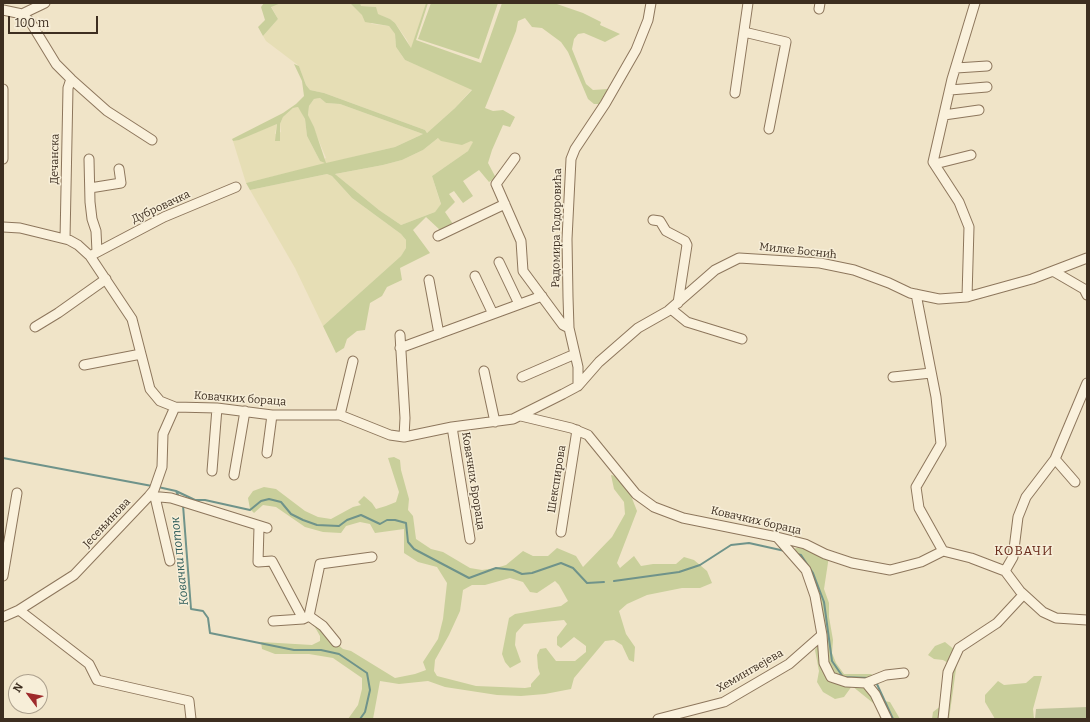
<!DOCTYPE html>
<html>
<head>
<meta charset="utf-8">
<style>
  body { margin:0 }
  #map { position:relative; width:1090px; height:722px; overflow:hidden; background:#f0e4c8; font-family:Bitter,serif }
  canvas { display:block }
  .frame { position:absolute; inset:0; border:4px solid #3d2e20; pointer-events:none }
  .north { position:absolute; left:8px; top:674px; width:40px; height:40px; box-sizing:border-box; background:#f7eed8; border:1px solid #ada18e; border-radius:50%; rotate:302deg; font-size:11px; font-weight:700; line-height:16px; text-align:center; color:#3d2e20 }
  .north::after { content:''; display:block; margin:auto; width:14px; height:18px; background:#9e2a2b; clip-path:polygon(50% 0,100% 100%,50% 72%,0 100%) }
  .scale { position:absolute; left:8px; top:16px; width:90px; height:18px; box-sizing:border-box; border:2px solid #3d2e20; border-top:0; padding-left:5px; font-size:12px; line-height:14px; white-space:nowrap; color:#3d2e20; -webkit-text-stroke:3px #f7eed8; paint-order:stroke }
</style>
</head>
<body>
<div id="map">
<canvas width="1090" height="722"></canvas>
<div class="frame"></div>
<div class="north">N</div>
<div class="scale">100 m</div>
</div>
<script>
const ctx = document.querySelector('canvas').getContext('2d');
ctx.lineJoin = 'round';
function fillPath(path, color) { ctx.fillStyle = color; ctx.fill(path, 'evenodd'); }
const shape = rows => new Path2D(rows.map(r => 'M' + r).join(''));
function trace(path, color, width, dash) { ctx.strokeStyle = color; ctx.lineWidth = width; ctx.lineCap = dash ? 'butt' : 'round'; ctx.setLineDash(dash || []); ctx.stroke(path); }
function label(font, color, halo, rows, align = 'center') {
  ctx.font = font + ' Bitter,serif'; ctx.lineWidth = 3; ctx.setLineDash([]); ctx.textBaseline = 'middle'; ctx.strokeStyle = halo; ctx.fillStyle = color; for (const [text, x, y, turn = 0] of rows) {
    ctx.save(); ctx.translate(x, y); ctx.rotate((+turn || 0) * Math.PI / 180); ctx.textAlign = isNaN(turn) ? turn : align; if (halo) ctx.strokeText(text, 0, 0); ctx.fillText(text, 0, 0); ctx.restore();
  }
}
const farmland = shape([
  [281,3,350,3,372,24,389,26,395,34,396,47,405,60,472,89,455,108,427,133,425,130,324,93,310,90,306,85,299,66,266,41,263,36,278,19,271,6],
  [360,3,426,3,411,49,407,40,395,23,390,19,377,14,375,7,361,6],
  [320,98,326,103,340,104,423,134,395,147,246,183,233,141,277,124,275,134,281,132,280,124,283,117,293,108,298,107,301,111,305,119,307,136,320,161,326,158,308,115,309,106,314,99],
  [438,138,472,141,474,142,468,151,432,176,441,205,435,212,401,225,379,210,335,174,383,165,402,160,423,150],
  [327,174,332,176,352,198,401,234,406,240,406,248,401,256,323,326,295,268,250,190]
]);
const green = shape([
  [264,3,281,3,271,7,278,19,263,36,258,27,265,20,261,7],
  [350,3,360,3,361,6,376,7,378,14,390,19,395,23,411,48,426,3,428,3,416,40,481,63,502,3,554,3,583,13,601,22,600,25,620,34,605,42,584,33,578,34,574,39,572,49,586,84,593,90,608,89,599,104,594,104,588,99,568,52,561,42,542,28,532,27,525,18,518,21,516,31,485,108,493,111,503,110,515,117,510,127,503,125,492,150,488,163,496,178,489,182,479,170,463,181,473,196,463,203,454,191,449,194,455,202,445,212,453,224,440,230,426,217,413,230,430,253,400,268,402,280,387,287,382,296,370,303,365,330,357,331,347,339,344,348,336,353,323,326,401,256,406,248,406,240,401,234,352,198,332,176,327,174,250,190,246,183,325,163,320,161,307,136,305,119,298,107,293,108,283,117,280,124,280,141,275,141,277,124,239,140,233,141,232,139,283,113,296,104,304,96,302,81,294,64,299,66,306,85,310,90,324,93,425,130,427,133,455,108,472,90,405,60,396,47,395,34,389,26,365,22,362,15],
  [320,98,326,103,340,104,423,134,395,147,326,163,314,127,308,115,309,106,314,99],
  [438,138,441,141,462,145,471,141,473,142,468,151,432,176,441,204,435,212,401,225,379,210,335,174,383,165,402,160,423,150],
  [431,3,498,3,479,59,418,39],
  [394,457,400,460,401,470,409,499,408,510,413,516,416,539,431,549,443,552,470,568,482,570,496,568,506,565,523,551,533,556,548,556,557,548,576,556,583,567,612,537,625,514,624,502,614,489,611,475,624,478,637,511,617,563,620,568,634,556,641,566,653,564,676,564,684,557,694,560,707,571,712,583,700,588,682,588,647,595,627,604,619,611,626,634,635,647,634,662,629,660,622,645,614,640,605,641,574,678,571,689,545,694,521,696,497,695,445,687,428,681,399,684,380,681,373,719,348,719,358,705,362,689,362,678,333,658,309,654,275,654,262,649,261,642,312,645,320,641,320,636,312,622,343,649,351,651,395,678,415,674,426,670,423,662,438,639,443,619,447,583,437,567,418,562,404,553,404,529,375,533,370,524,360,522,346,526,341,533,323,532,305,527,276,507,263,505,254,513,250,509,248,498,253,491,264,487,276,489,305,511,318,517,331,519,353,507,361,505,358,502,364,496,372,503,376,509,386,506,396,502,399,492,388,458],
  [510,578,523,582,530,592,537,593,555,581,559,585,568,601,561,606,515,614,509,618,502,654,505,662,510,668,521,662,515,645,516,633,524,624,564,620,567,624,557,637,557,645,561,648,574,637,586,646,586,652,575,661,556,661,546,648,540,649,537,655,538,668,540,674,531,684,531,687,525,688,476,686,437,676,434,671,435,660,449,635,460,611,463,590,472,585,485,585],
  [805,544,829,556,824,589,829,603,829,617,833,640,832,653,836,663,844,674,872,674,867,683,884,701,890,702,900,719,880,719,878,707,852,686,844,697,835,699,823,692,817,682,819,671,815,650,822,635,806,570,794,549],
  [945,642,961,655,957,662,949,719,932,719,933,712,946,702,950,664,943,660,934,659,928,655,935,646],
  [1034,676,1042,676,1033,709,1034,719,995,719,985,702,985,695,998,681,1004,685,1026,683]
]);
const cemetery = shape([
  [1087,707,1087,719,1035,719,1036,709]
]);
const stream = shape([
  [3,458,152,486],
  [158,487,176,491,179,497],
  [176,491,195,500,205,500,250,510,261,501,269,499,281,502,291,514,303,520,317,525,339,526,347,520,361,515,380,524,387,520,395,520,406,523,408,542,414,549,469,578,496,568,513,570,522,574,532,573,561,563,573,568,587,583,604,582],
  [183,505,191,609,203,611,208,618,210,633,294,650,321,650,339,654,367,673,370,690,365,712,360,719],
  [797,554,801,555,813,573,824,602,832,661,843,677,869,678],
  [614,581,679,572,700,565,731,545,749,543,785,551],
  [876,682,893,719]
]);
const minor = shape([
  [819,9,820,3],
  [3,10,22,14,45,3],
  [22,14,31,23,56,64,71,79,107,111,152,140],
  [744,32,786,42,769,129],
  [956,68,987,66],
  [3,89,3,159],
  [950,90,987,87],
  [735,93,748,3],
  [944,115,979,110],
  [515,158,496,184,521,241,523,271,563,325,569,328],
  [89,159,90,202,92,219,96,231,97,252],
  [935,164,971,155],
  [90,188,121,183,119,169],
  [653,220,660,221,666,231,685,241,687,245,678,303],
  [3,227,20,228,69,240,78,245,90,256,132,319,150,389,160,401,175,407,217,408,272,415,340,415,390,435,404,437,452,427,513,419,563,394,578,386,599,362,638,328,668,311,715,270,739,258,820,263,854,270,889,283,910,293,939,299,967,297,1032,279,1087,258],
  [438,236,505,204],
  [65,239,68,88,71,79],
  [90,256,164,217,236,187],
  [499,262,519,304],
  [1053,271,1084,289,1087,295],
  [475,276,493,314],
  [429,280,439,334],
  [916,294,936,397,941,444,916,487,919,508,943,551],
  [967,297,969,227,959,202,933,162,952,79,975,3],
  [671,309,687,322,742,339],
  [35,327,58,313,106,279],
  [400,335,405,418,404,437],
  [400,348,542,296],
  [84,365,141,354],
  [484,371,495,422],
  [522,377,575,354],
  [893,377,931,373],
  [578,386,578,367,569,328,568,297,567,239,571,159,575,149,605,104,636,50,648,20,651,3],
  [340,415,353,361],
  [521,416,571,428,588,435,636,494,654,507,683,518,777,537,805,544,825,554,852,563,890,570,921,562,943,551,971,558,1005,571,1020,591,1043,612,1056,618,1087,620],
  [452,427,470,539],
  [267,453,272,415],
  [1055,459,1075,482],
  [212,471,217,408],
  [234,475,245,411],
  [149,496,171,498,267,528],
  [155,497,170,561],
  [259,527,258,562,272,561,303,619,309,616,320,564,372,557],
  [561,532,577,430],
  [777,537,806,570,815,596,822,635,824,663,831,677,846,682,866,683,875,694,887,719],
  [1005,571,1013,557,1018,517,1026,497,1055,459,1087,383],
  [3,576,17,493],
  [19,610,89,664,97,680,189,701,191,719],
  [309,616,323,626,336,642],
  [3,617,19,610,74,575,149,496,154,490,162,467,163,434,175,407],
  [273,621,303,619],
  [866,683,886,675,904,673],
  [658,719,724,702,789,664,822,635],
  [943,719,948,672,959,648,997,623,1023,595]
]);
const streetNames = [
  ["Дечанска",55,159,-89],
  ["Дубровачка",161,207,-25],
  ["Радомира Тодоровића",557,228,-89],
  ["Милке Боснић",798,251,6],
  ["Ковачких бораца",240,399,4],
  ["Шекспирова",557,479,-81],
  ["Ковачких Брораца",473,481,81],
  ["Ковачких бораца",756,521,13],
  ["Јесењинова",107,523,-47],
  ["Хемингвејева",750,671,-30]
];
const waterNames = [
  ["Ковачки поток",180,561,-96]
];
const quarterNames = [
  ["КОВАЧИ",1024,551]
];
fillPath(farmland, '#e6deb5');
fillPath(green, '#c9cf9b');
fillPath(cemetery, '#bfc49a');
trace(stream, '#6f938a', 2);
trace(minor, '#8d765c', 11);
trace(minor, '#faf1dc', 9);
label('11px', '#3d2e20', '#f7eed8', streetNames);
label('italic 12px', '#2f5d5a', '#f7eed8', waterNames);
ctx.letterSpacing = '1px';
label('13px', '#6b2e1e', '#f7eed8', quarterNames);
ctx.letterSpacing = '0px';
</script>
</body>
</html>
